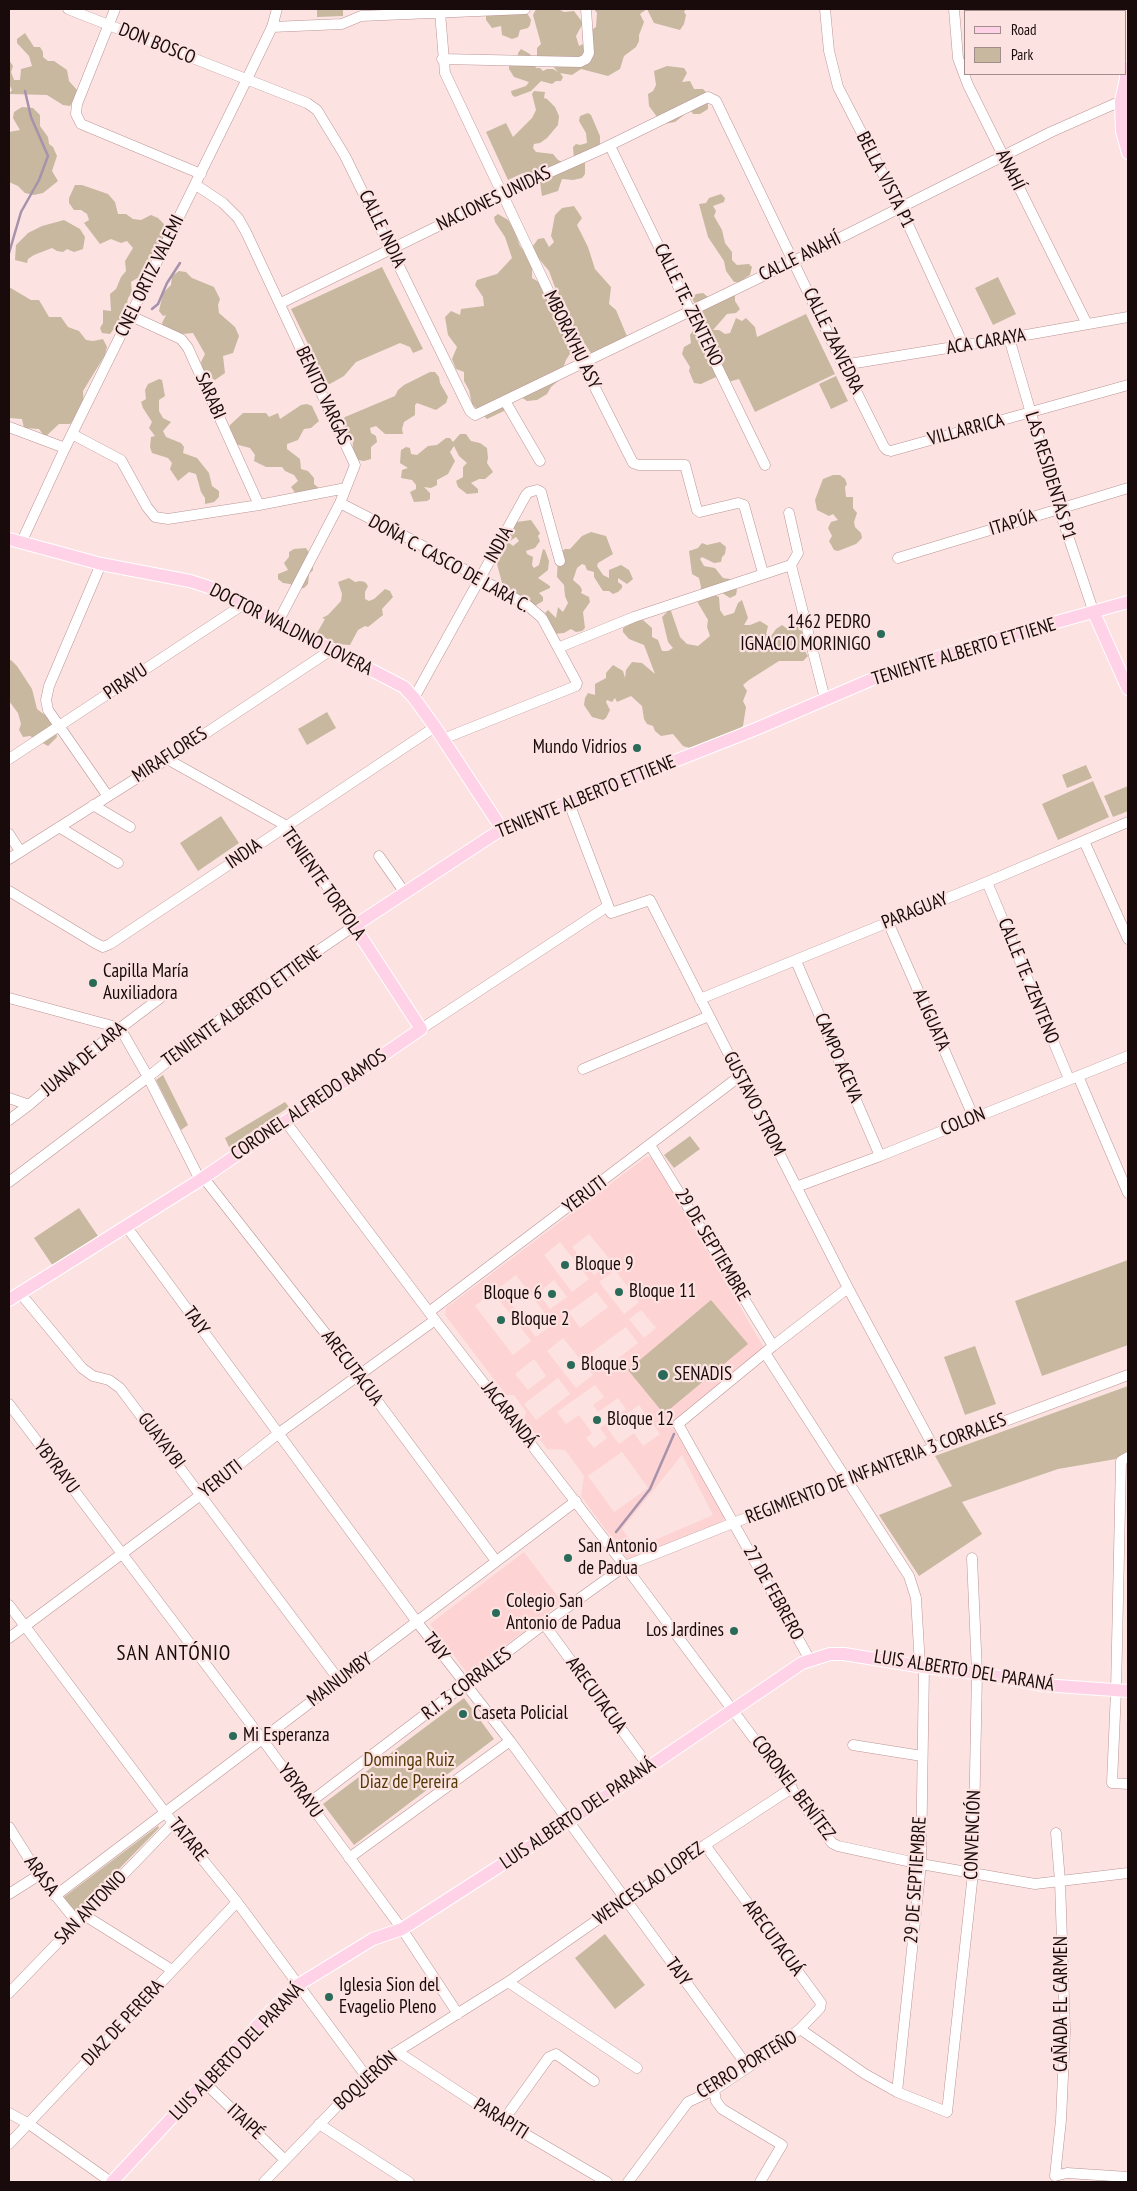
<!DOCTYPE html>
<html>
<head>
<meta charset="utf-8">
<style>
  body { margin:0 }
  #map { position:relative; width:1137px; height:2191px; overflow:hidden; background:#fce3e2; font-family:"PT Sans Narrow",sans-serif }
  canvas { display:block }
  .frame { position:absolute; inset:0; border:10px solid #190b0b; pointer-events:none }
  .legend { position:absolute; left:964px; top:10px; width:162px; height:65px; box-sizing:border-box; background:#fce3e2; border:1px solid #a18d8c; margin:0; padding:6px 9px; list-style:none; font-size:15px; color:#190b0b }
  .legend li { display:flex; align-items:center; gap:10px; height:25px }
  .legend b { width:25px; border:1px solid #a18d8c }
</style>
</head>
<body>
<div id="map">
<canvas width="1137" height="2191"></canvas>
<div class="frame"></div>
<ul class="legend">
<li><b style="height:6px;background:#ffd2e8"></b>Road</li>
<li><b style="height:14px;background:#c7b89f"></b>Park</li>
</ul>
</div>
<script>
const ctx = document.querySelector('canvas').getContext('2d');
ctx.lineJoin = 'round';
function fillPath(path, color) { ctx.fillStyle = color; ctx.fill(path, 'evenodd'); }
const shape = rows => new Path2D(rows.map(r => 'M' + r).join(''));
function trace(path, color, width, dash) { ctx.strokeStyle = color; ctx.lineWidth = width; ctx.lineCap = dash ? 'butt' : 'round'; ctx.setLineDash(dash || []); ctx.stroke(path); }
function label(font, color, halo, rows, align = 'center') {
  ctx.font = font + ' "PT Sans Narrow",sans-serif'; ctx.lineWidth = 4.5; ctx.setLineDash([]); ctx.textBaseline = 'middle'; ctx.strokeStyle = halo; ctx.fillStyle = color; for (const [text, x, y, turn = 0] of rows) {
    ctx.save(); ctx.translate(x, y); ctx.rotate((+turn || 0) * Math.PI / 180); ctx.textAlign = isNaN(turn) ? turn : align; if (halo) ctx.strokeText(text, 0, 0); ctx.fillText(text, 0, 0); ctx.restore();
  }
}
const built = shape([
  [646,1157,652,1157,763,1346,761,1354,676,1423,726,1514,722,1522,632,1561,627,1559,581,1496,584,1476,565,1450,547,1449,524,1419,526,1412,514,1395,506,1395,445,1315,446,1308],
  [589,1234,611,1261,594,1275,572,1247],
  [560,1242,589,1279,572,1292,544,1255],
  [615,1270,639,1302,624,1314,599,1282],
  [516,1275,553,1324,536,1337,499,1288],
  [554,1280,567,1297,550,1309,538,1293],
  [493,1292,531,1341,513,1355,475,1306],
  [596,1292,608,1307,580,1328,569,1312],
  [641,1310,656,1328,644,1338,629,1319],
  [626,1327,638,1343,600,1372,588,1355],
  [563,1338,593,1375,576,1388,547,1351],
  [534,1359,546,1376,528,1390,515,1374],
  [558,1378,570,1394,536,1420,524,1404],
  [595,1385,604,1397,593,1405,598,1412,618,1398,626,1409,600,1428,607,1438,594,1448,586,1438,592,1433,579,1415,566,1424,557,1412],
  [639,1405,660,1434,643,1446,634,1433,619,1444,607,1428],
  [622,1452,648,1488,614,1512,588,1476],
  [682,1455,713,1515,636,1548,622,1529],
  [524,1552,562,1602,468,1674,430,1624]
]);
const green = shape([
  [317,9,343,9,343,16,317,17],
  [536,9,558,9,564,12,574,11,583,23,576,36,579,46,587,42,587,33,596,27,597,13,594,9,686,9,684,12,686,15,684,24,680,30,654,23,647,9,640,14,644,22,639,35,639,41,636,47,624,56,620,69,608,76,581,69,572,75,560,73,563,77,561,81,556,81,552,84,541,81,531,91,515,97,512,95,511,91,526,86,529,82,514,77,509,69,509,63,518,58,518,53,521,49,530,54,536,68,540,68,543,71,547,69,553,69,558,72,551,64,537,56,537,48,541,44,533,15],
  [526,11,531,20,530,25,528,28,520,30,518,37,512,39,502,35,501,26,492,28,486,20,486,13],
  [25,33,34,47,40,47,43,52,43,57,48,61,54,61,67,70,69,81,77,90,77,95,70,106,63,105,47,95,9,94,12,90,9,84,9,60,13,66,11,72,14,80,20,80,21,69,32,66,29,56,17,43,17,39],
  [667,66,684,68,687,73,682,82,690,81,694,89,703,89,706,92,705,96,708,105,708,109,700,114,693,114,686,102,681,105,684,115,675,122,664,124,660,121,649,106,648,94,653,91,656,85,654,71],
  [534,91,545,92,544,98,547,99,555,107,559,116,558,125,547,138,540,143,534,144,533,148,536,152,553,154,558,160,565,163,574,159,573,147,576,144,580,145,587,143,586,133,579,121,580,116,588,113,591,115,600,136,600,150,594,158,585,162,585,174,582,178,573,180,562,179,558,191,542,196,539,175,535,173,528,176,523,173,508,180,486,132,506,123,513,137,532,118,536,110,532,94],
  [22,107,33,108,40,115,40,126,48,137,49,144,53,147,57,156,52,171,58,181,43,193,34,195,25,193,18,186,9,182,9,132,20,130,13,118,14,112],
  [75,185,82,185,108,194,115,202,118,214,126,214,133,219,141,220,151,215,158,218,165,225,163,232,163,242,154,248,151,257,146,265,144,274,131,282,132,293,128,298,125,315,119,320,116,326,110,334,102,333,100,328,103,323,103,310,111,311,110,294,116,289,121,277,126,271,125,261,133,248,127,241,121,243,111,239,100,244,84,223,89,220,87,214,81,210,74,210,69,203,69,198],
  [721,194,725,198,724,202,713,206,716,211,714,216,722,230,725,243,732,252,732,260,737,265,749,264,752,267,750,275,739,282,734,282,726,271,724,261,708,237,699,204,706,203,709,198],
  [574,206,582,218,577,225,588,247,595,269,611,287,609,304,616,310,629,341,596,361,572,324,567,307,556,290,549,271,535,254,533,246,538,239,544,238,549,247,554,242,551,236,555,215,562,208],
  [498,214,508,220,513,227,520,246,528,256,532,267,532,278,542,284,551,304,552,311,573,349,566,360,558,381,551,387,547,394,537,400,527,401,518,395,506,410,487,419,472,404,469,390,464,381,464,372,456,369,452,359,457,347,448,335,445,317,451,311,460,315,461,309,484,306,483,297,475,285,477,280,497,274,512,258,505,237,495,222,494,217],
  [64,220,80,229,85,237,83,249,74,252,67,249,63,252,57,251,52,248,34,255,28,259,27,263,15,260,16,245,28,233,42,226],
  [382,267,423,349,413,353,410,347,400,343,356,362,344,376,328,385,291,309],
  [179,271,186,272,192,278,214,287,220,299,218,305,219,313,235,327,239,336,233,353,223,356,225,373,215,380,203,373,201,362,205,354,193,333,173,335,165,331,162,323,166,315,163,316,159,311,163,293,171,285,172,276],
  [998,277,1016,314,993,325,975,288],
  [9,287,31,300,39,300,49,317,61,317,68,327,79,331,86,340,93,341,103,339,107,347,105,355,83,391,84,410,70,424,59,424,45,437,39,429,24,428,22,419,9,418],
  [724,289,735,295,735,301,740,309,736,313,727,314,713,330,719,330,725,334,730,333,736,318,742,321,746,318,755,327,757,337,806,314,835,374,755,412,739,379,721,384,716,377,701,384,694,383,689,371,690,367,682,354,684,347,691,343,690,335,701,319,692,298,696,294,703,293,708,297],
  [430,372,435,372,439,377,440,383,448,397,446,403,436,410,417,403,415,405,415,415,404,422,402,429,403,434,385,434,376,426,370,428,371,433,376,436,377,442,371,447,371,459,364,461,352,459,353,439,347,436,342,429,342,421,345,417,395,396,398,390,404,385],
  [836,376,848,401,831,409,819,384],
  [159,379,162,380,165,396,159,400,159,411,163,418,171,422,163,431,166,437,181,443,184,447,183,453,197,458,209,473,212,486,219,491,219,497,214,502,205,504,205,498,201,492,196,474,189,472,178,481,170,469,172,463,168,458,152,453,150,447,151,437,155,436,149,428,152,422,143,408,141,402,146,399,145,390,148,384],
  [307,404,312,406,319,421,311,428,304,429,298,440,287,444,287,449,300,459,301,469,308,471,314,478,314,484,320,489,296,494,291,487,298,481,294,475,285,471,282,467,266,467,254,461,255,455,250,448,235,444,229,433,230,425,243,413,266,413,269,417,278,413,280,419,301,405],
  [460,434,466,434,471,441,480,443,487,448,488,458,487,463,493,472,485,479,479,479,471,483,478,489,478,493,467,494,458,487,456,481,463,477,463,467,467,463,459,456,454,446,450,452,455,461,448,474,437,480,437,485,431,488,424,487,430,493,430,499,427,501,414,502,410,492,416,489,416,485,412,480,401,478,402,470,408,468,400,463,401,450,406,447,410,448,411,454,417,455,428,446,437,445,446,438,450,438,453,442],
  [833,475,840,475,845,479,847,484,845,487,846,497,853,497,853,508,857,513,854,522,855,527,861,533,862,538,856,544,838,551,834,550,829,541,832,536,828,528,831,522,838,520,833,514,829,516,817,510,815,500,823,479],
  [531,520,540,533,538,536,540,541,535,548,526,551,527,554,533,557,532,565,534,568,539,565,543,549,545,550,549,561,548,570,538,578,550,586,550,588,539,593,543,597,543,601,530,609,514,591,502,583,496,560,502,556,499,548,503,543,508,542,513,546,519,541,516,537,510,541,509,537,509,533,517,522],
  [591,532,606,536,613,554,598,563,597,566,603,575,609,578,609,570,621,565,629,570,633,579,627,584,618,578,618,582,622,585,622,588,618,592,613,594,609,591,603,591,594,577,594,572,587,570,585,565,582,564,577,568,573,580,580,586,582,590,581,593,589,597,590,602,583,612,585,628,582,631,576,632,571,629,564,633,553,634,545,613,548,610,556,618,558,607,563,612,568,603,565,596,564,585,557,577,558,554,565,549,570,549,582,536],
  [720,542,726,547,725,554,722,557,721,562,714,563,702,557,700,559,704,566,715,568,723,578,730,579,737,590,736,595,730,598,713,587,714,595,719,597,720,610,724,616,734,613,738,603,742,600,748,618,744,625,750,625,760,621,768,626,766,634,771,636,776,629,782,625,786,628,792,626,800,627,804,636,804,650,808,656,803,661,779,661,749,680,743,685,747,691,743,701,746,707,743,726,737,732,690,748,683,746,673,734,661,736,655,731,653,726,647,724,644,719,642,706,631,696,617,702,615,698,612,702,607,700,606,702,610,710,606,718,603,720,592,717,584,705,585,698,588,693,595,695,595,684,606,678,606,673,613,665,623,671,625,678,626,670,632,662,642,663,655,674,644,645,629,639,623,632,623,628,635,621,643,620,652,628,652,637,658,640,662,651,668,651,673,648,668,642,662,617,668,611,671,611,680,637,687,644,698,646,710,636,707,627,708,620,698,603,701,587,699,578,692,574,689,551,698,548,702,543,707,545],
  [306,548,313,559,313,570,309,574,308,584,304,588,298,589,290,584,283,583,278,579,278,574,288,570,284,563,289,557,289,552,294,549],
  [349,578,355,582,360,581,365,582,368,586,365,592,365,599,369,601,374,599,385,589,390,591,393,597,382,609,383,615,368,627,365,626,358,630,350,645,335,644,317,633,325,619,322,618,328,615,341,601,342,594,338,582],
  [11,660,17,666,32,689,37,709,55,723,57,737,48,746,30,736,23,737,19,730,21,724,18,713,9,701,9,661],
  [327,712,336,728,307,745,298,729],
  [1086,765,1092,778,1067,788,1062,775],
  [1093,781,1109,817,1058,840,1042,804],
  [1128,786,1128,811,1113,817,1104,796],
  [221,816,239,843,198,871,180,843],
  [163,1075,188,1125,181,1130,156,1080],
  [285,1102,289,1107,229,1147,225,1138],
  [690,1136,700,1149,674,1168,664,1155],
  [79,1208,98,1236,53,1266,34,1238],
  [1128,1260,1128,1345,1042,1376,1015,1301],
  [711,1300,748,1344,664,1414,628,1370],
  [975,1346,996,1404,965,1415,944,1357],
  [1128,1386,1128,1453,1121,1455,1116,1459,1058,1469,962,1502,982,1534,919,1576,879,1515,952,1486,935,1456],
  [464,1698,494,1739,354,1845,323,1804],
  [158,1826,159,1828,76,1913,63,1899,64,1897],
  [605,1934,645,1985,615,2009,575,1958]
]);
const stream = shape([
  [9,253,21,212,39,180,48,156,31,117,25,91],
  [152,309,158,304,167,283,180,263],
  [616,1532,650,1489,674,1434]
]);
const minor = shape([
  [68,9,307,103,317,110,345,156,470,411,475,415,794,261,1051,132,1121,101],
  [115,9,77,104,76,114,81,124,201,174],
  [825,9,829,51,838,87,900,207,964,346],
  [954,9,958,58,968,85,1087,324],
  [440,12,445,73,583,364,633,463,639,465,685,465,697,510,700,512,738,503,744,505,763,573],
  [272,27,342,24,361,16,525,9],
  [442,59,580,62,586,59,589,53,586,9],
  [610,146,765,465],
  [196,185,223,203,238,218,246,232,355,465,340,503,278,622],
  [281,303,526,183,600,150,708,97,716,101,843,365,884,447,887,450,891,451,1128,385],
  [131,316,181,339,188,348,259,505],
  [1009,338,1059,509,1094,613],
  [843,365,1009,338,1128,317],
  [505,401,540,461],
  [9,427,65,448],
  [72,434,121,460,147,507,155,517,168,519,259,505,346,488],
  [340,503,414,541,527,605,542,618,577,683,576,686,443,739],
  [21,543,65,448,246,81,272,27,277,9],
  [898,558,1128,488],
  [101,564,49,686,46,700,48,710,107,795],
  [791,565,825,699],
  [560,647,634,617,791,565,798,553,789,513],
  [414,698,526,495,529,492,537,490,541,492,560,561],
  [9,759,244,604],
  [569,803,611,913,650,900,848,1288,934,1448],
  [93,805,130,827],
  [59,827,118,863],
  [9,834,20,851],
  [1084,841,1128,939],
  [379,856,405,893],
  [9,859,167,759,331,650],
  [987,882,1069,1079],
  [9,891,95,943,103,947,110,944,435,727],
  [888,922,974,1118],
  [796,961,880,1156],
  [9,998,120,1028,148,1077,200,1180],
  [700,999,987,882,1128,822],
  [421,1029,608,906],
  [583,1069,709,1016],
  [1078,1076,1128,1193],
  [9,1098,29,1105],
  [9,1120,29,1105,111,1035,160,998],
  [285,1121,435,1320,625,1566,832,1843,838,1846,921,1864,1035,1884,1128,1873],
  [650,1145,773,1346],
  [203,1177,358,1375,496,1561],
  [9,1182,148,1077,236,1007,354,926,285,825,167,759],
  [796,1187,880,1156,1128,1056],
  [126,1226,417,1622,510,1741,748,2067],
  [20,1293,82,1368,93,1376,109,1380,120,1388,339,1680],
  [429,1312,740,1076],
  [765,1353,909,1576,916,1598,920,1666],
  [9,1404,262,1739,402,1929,458,2014],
  [1128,1457,1121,1461,1116,1691,1112,1783,1128,1784],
  [9,1605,173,1823,237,1902,366,2076],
  [544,1624,649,1767],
  [9,1638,202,1494,279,1433,435,1320],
  [810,1660,678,1424,773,1346,848,1288],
  [853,1745,922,1756],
  [309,1803,544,1624,625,1566,733,1523,1128,1375],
  [9,1827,39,1875,77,1922],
  [1056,1833,1060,1881,1065,2031,1061,2120,1055,2176,1067,2173,1128,2177],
  [349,1858,510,1741],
  [9,1894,39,1875],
  [55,1896,576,1501],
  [84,1915,172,1970],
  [508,1982,637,2068],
  [9,1993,173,1823],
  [800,2029,865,2074,897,2092,947,2112,973,1873,977,1673,972,1558],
  [398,2052,503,2121,607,2182],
  [205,2083,285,2160],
  [714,2090,716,2101,722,2109,782,2145,760,2182],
  [897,2092,921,1864,924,1667],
  [9,2113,29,2124,111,2182],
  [503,2121,549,2057,556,2054,594,2081],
  [319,2124,409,2182],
  [9,2144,237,1902],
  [264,2182,366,2076,382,2061,508,1982,705,1845,792,1788],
  [628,2182,688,2102,714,2090,765,2056,800,2029,820,2008,821,2003,705,1845]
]);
const major = shape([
  [1102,9,1103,11],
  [1126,68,1126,79,1121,101,1122,131,1128,153],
  [9,539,101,564,190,581,215,589,404,687,414,698,435,727,502,829],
  [1094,613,1128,689],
  [9,1300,200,1180,421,1029,354,926,502,829,756,729,882,675,982,643,1128,602],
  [112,2182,271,2011,298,1985,373,1939,402,1929,568,1822,802,1663,830,1654,844,1654,924,1667,977,1673,1043,1685,1128,1691]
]);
const markers = [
  [881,634,5,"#296a58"],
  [637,748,5,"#296a58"],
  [93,983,5,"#296a58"],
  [565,1265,5,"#296a58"],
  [619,1292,5,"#296a58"],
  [552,1294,5,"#296a58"],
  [501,1320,5,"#296a58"],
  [571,1365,5,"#296a58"],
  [663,1375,6,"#296a58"],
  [597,1420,5,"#296a58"],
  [568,1558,5,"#296a58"],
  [496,1613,5,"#296a58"],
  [734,1631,5,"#296a58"],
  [463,1714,5,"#296a58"],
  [233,1736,5,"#296a58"],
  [329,1997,5,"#296a58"]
];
const streetNames = [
  ["DON BOSCO",157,44,22],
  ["ANAHÍ",1010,170,64],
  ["BELLA VISTA P1",885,180,63],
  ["NACIONES UNIDAS",494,199,-26],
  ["CALLE INDIA",382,229,64],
  ["CALLE ANAHÍ",800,257,-26],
  ["CNEL ORTIZ VALEMI",150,276,-64],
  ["CALLE TE. ZENTENO",688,305,64],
  ["MBORAYHU ASY",572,340,64],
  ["CALLE ZAAVEDRA",833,341,64],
  ["ACA CARAYA",986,342,-10],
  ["SARABI",210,396,66],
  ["BENITO VARGAS",323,396,65],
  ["VILLARRICA",966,430,-15],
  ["LAS RESIDENTAS P1",1050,476,73],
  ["ITAPÚA",1013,523,-17],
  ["INDIA",499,545,-61],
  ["DOÑA C. CASCO DE LARA C.",449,564,29],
  ["DOCTOR WALDINO LOVERA",291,630,27],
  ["TENIENTE ALBERTO ETTIENE",964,652,-17],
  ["PIRAYU",126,682,-34],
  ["MIRAFLORES",170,755,-33],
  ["TENIENTE ALBERTO ETTIENE",586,797,-22],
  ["INDIA",244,854,-34],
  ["TENIENTE TORTOLA",323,884,55],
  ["PARAGUAY",915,911,-22],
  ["CALLE TE. ZENTENO",1028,981,68],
  ["TENIENTE ALBERTO ETTIENE",242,1007,-36],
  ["ALIGUATA",931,1020,66],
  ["CAMPO ACEVA",838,1058,67],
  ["JUANA DE LARA",84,1059,-40],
  ["GUSTAVO STROM",754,1104,63],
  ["CORONEL ALFREDO RAMOS",309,1105,-34],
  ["COLON",963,1122,-22],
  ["YERUTI",585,1195,-37],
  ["29 DE SEPTIEMBRE",712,1245,59],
  ["TAJY",196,1321,54],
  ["ARECUTACUA",352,1368,53],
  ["JACARANDÁ",509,1415,52],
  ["GUAYAYBI",161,1441,53],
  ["YBYRAYU",56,1467,53],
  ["REGIMIENTO DE INFANTERIA 3 CORRALES",876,1469,-21],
  ["YERUTI",221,1479,-38],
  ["27 DE FEBRERO",773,1593,61],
  ["TAJY",436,1647,52],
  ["LUIS ALBERTO DEL PARANÁ",964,1671,9],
  ["MAINUMBY",340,1680,-37],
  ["R.I. 3 CORRALES",467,1684,-37],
  ["ARECUTACUA",596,1695,54],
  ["CORONEL BENÍTEZ",793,1788,53],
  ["YBYRAYU",300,1791,54],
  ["LUIS ALBERTO DEL PARANÁ",578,1814,-34],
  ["CONVENCIÓN",973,1835,-88],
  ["TATARE",188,1840,51],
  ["ARASA",41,1876,54],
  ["29 DE SEPTIEMBRE",916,1880,-86],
  ["WENCESLAO LOPEZ",649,1884,-35],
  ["SAN ANTONIO",91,1908,-46],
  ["ARECUTACUÁ",773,1938,54],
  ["TAJY",678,1972,54],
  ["CAÑADA EL CARMEN",1062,2004,-90],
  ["DIAZ DE PERERA",123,2023,-47],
  ["LUIS ALBERTO DEL PARANÁ",237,2052,-46],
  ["CERRO PORTEÑO",747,2065,-31],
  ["BOQUERÓN",366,2081,-42],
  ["PARAPITI",501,2119,32],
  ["ITAIPÉ",245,2122,43]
];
const poiNames = [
  ["1462 PEDRO",871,623,"right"],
  ["IGNACIO MORINIGO",871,645,"right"],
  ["Mundo Vidrios",627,748,"right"],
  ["Capilla María",103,972],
  ["Auxiliadora",103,994],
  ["Bloque 9",575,1265],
  ["Bloque 11",629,1292],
  ["Bloque 6",542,1294,"right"],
  ["Bloque 2",511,1320],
  ["Bloque 5",581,1365],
  ["SENADIS",674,1375],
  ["Bloque 12",607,1420],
  ["San Antonio",578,1547],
  ["de Padua",578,1569],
  ["Colegio San",506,1602],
  ["Antonio de Padua",506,1624],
  ["Los Jardines",724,1631,"right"],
  ["Caseta Policial",473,1714],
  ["Mi Esperanza",243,1736],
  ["Iglesia Sion del",339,1986],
  ["Evagelio Pleno",339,2008]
];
const parkNames = [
  ["Dominga Ruiz",409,1761],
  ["Diaz de Pereira",409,1783]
];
const quarterNames = [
  ["SAN ANTÓNIO",174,1654]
];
fillPath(built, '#fdd4d3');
fillPath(green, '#c7b89f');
trace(stream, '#a693ab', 2.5);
trace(minor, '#bc9494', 11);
trace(major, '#fff', 14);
trace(minor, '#fff', 10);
trace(major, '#ffd2e8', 12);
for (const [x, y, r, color] of markers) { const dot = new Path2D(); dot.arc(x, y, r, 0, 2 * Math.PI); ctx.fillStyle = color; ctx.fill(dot); trace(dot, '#fce3e2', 2); }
label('19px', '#190b0b', '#fce3e2', streetNames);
label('19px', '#190b0b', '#fce3e2', poiNames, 'left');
label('19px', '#533b08', '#fce3e2', parkNames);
ctx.letterSpacing = '1px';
label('21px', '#190b0b', '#fce3e2', quarterNames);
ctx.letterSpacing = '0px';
</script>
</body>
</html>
